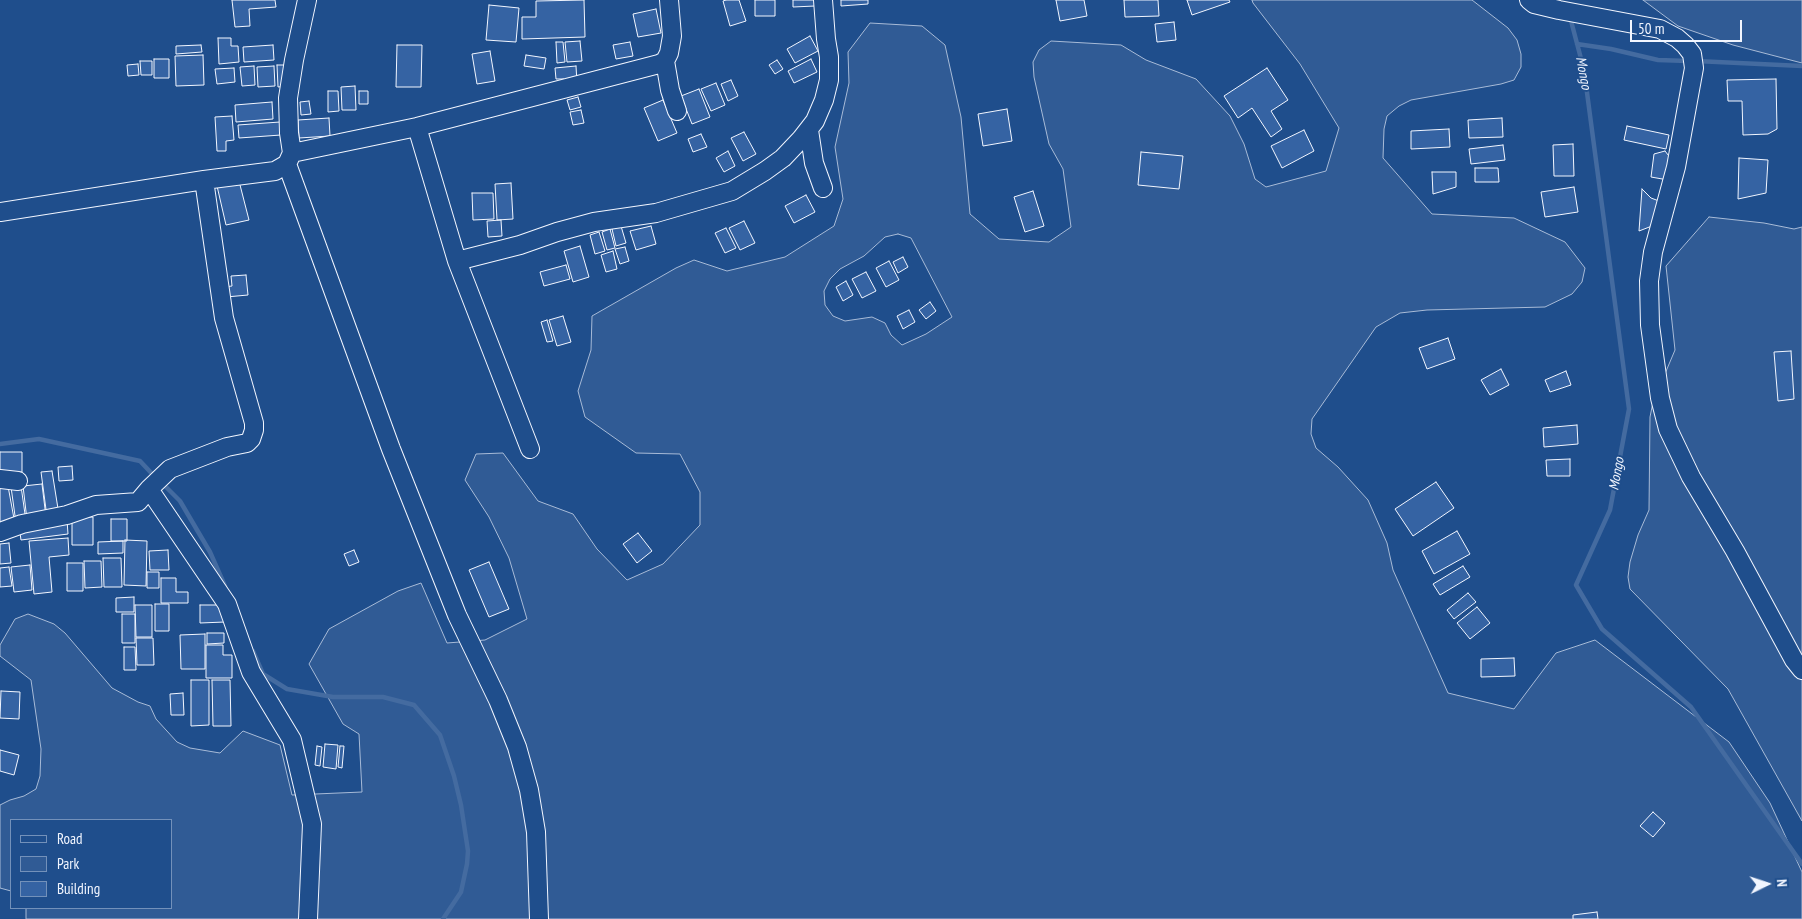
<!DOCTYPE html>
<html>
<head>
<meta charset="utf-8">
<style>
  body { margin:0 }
  #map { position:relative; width:1802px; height:919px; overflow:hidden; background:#1f4e8c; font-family:"PT Sans Narrow",sans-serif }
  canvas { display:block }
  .legend { position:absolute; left:10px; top:819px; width:162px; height:90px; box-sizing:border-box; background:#1f4e8c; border:1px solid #7391ba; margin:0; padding:6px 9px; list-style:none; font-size:15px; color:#f2f6ff }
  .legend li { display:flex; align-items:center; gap:10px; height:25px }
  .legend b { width:25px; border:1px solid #7391ba }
  .north { position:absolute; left:1742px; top:859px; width:50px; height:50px; -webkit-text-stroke:4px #1f4e8c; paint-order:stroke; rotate:86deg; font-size:14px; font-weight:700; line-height:20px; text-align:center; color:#f2f6ff }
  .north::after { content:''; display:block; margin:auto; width:18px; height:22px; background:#f2f6ff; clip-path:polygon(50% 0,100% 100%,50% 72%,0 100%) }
  .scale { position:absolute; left:1630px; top:20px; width:112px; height:22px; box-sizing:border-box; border:2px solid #f2f6ff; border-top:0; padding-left:6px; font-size:15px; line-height:18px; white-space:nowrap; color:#f2f6ff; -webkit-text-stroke:4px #1f4e8c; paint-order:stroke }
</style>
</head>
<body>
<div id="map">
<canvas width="1802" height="919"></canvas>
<ul class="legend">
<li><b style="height:6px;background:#1f4e8c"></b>Road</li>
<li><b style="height:14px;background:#305b95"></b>Park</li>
<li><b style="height:14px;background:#3563a3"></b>Building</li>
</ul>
<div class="north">N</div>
<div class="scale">50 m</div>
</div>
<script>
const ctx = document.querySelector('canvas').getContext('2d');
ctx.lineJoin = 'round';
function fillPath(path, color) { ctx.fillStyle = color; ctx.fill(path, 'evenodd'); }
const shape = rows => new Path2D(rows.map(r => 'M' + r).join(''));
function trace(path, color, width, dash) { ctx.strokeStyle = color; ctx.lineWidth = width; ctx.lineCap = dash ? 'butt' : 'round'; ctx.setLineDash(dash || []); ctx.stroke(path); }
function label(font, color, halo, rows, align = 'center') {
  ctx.font = font + ' "PT Sans Narrow",sans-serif'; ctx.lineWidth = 4; ctx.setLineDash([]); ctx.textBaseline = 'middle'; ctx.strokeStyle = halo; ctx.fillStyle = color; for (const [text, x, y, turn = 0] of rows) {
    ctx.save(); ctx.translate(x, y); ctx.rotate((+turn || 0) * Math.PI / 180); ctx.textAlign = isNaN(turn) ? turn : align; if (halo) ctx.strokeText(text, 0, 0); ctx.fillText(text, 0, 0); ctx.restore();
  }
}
const green = shape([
  [1252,0,1472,0,1508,28,1517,40,1521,54,1521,67,1514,80,1501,84,1411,100,1399,106,1387,116,1384,129,1383,158,1432,214,1514,218,1565,242,1585,268,1582,282,1572,294,1545,307,1427,310,1400,313,1376,327,1312,419,1311,434,1316,448,1338,467,1368,500,1387,543,1393,570,1448,693,1514,709,1556,653,1595,640,1729,742,1770,803,1802,872,1802,919,26,919,26,908,171,908,171,820,11,820,11,891,0,888,0,805,10,800,24,796,36,789,40,776,41,749,31,680,0,656,0,645,15,619,28,614,54,624,65,633,112,688,138,702,150,706,156,719,177,742,190,748,220,753,243,731,280,745,292,795,362,792,359,734,343,724,309,664,329,629,398,591,421,583,447,643,485,640,527,619,509,558,489,517,465,480,476,454,503,453,538,501,573,514,597,549,627,580,663,564,700,525,700,492,680,454,636,453,585,417,578,391,591,350,592,316,676,268,694,260,727,271,785,257,834,226,843,199,835,147,849,83,848,52,870,23,922,26,945,45,961,117,970,214,999,239,1049,242,1071,227,1063,169,1049,144,1034,77,1033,62,1039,50,1051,41,1121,45,1146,60,1196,79,1230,116,1244,144,1255,179,1266,187,1326,171,1339,128,1300,64,1253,3,1252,0],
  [898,234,911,238,952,317,926,334,902,345,891,335,885,323,872,317,845,321,833,316,825,305,824,291,830,279,840,269,864,256,885,237,898,234],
  [1643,0,1802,0,1802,63,1733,45,1678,26,1643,0],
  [1709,217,1764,223,1794,229,1802,227,1802,821,1728,689,1630,589,1628,577,1630,562,1638,535,1649,510,1650,417,1653,402,1675,350,1666,266,1709,217]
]);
const stream = shape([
  [1570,17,1584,70,1629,409,1610,510,1576,585,1602,629,1691,707,1802,864],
  [1577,44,1611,49,1658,60,1688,61],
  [1696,61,1802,66],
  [0,444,39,439,140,461,156,478],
  [162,483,180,501,210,552,225,586],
  [253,651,263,674,287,689,333,697,383,697,414,705,440,735,454,776,461,805,468,851,467,864,461,892,443,919]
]);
const building = shape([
  [232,0,275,0,276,7,249,9,250,26,235,27,232,0],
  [584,0,585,37,522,39,522,17,536,17,536,1,584,0],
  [726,0,739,0,746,21,730,26,723,1,726,0],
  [755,0,775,0,775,16,755,16,755,0],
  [793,0,815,0,815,6,793,7,793,0],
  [841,0,868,0,868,4,841,6,841,0],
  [1056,0,1084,0,1087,16,1060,21,1056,0],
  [1124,0,1158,0,1159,16,1125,17,1124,0],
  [1187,0,1229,0,1230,2,1192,15,1187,0],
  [489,5,519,8,516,42,486,40,489,5],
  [656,9,661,33,638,37,633,14,656,9],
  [1174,22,1176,40,1157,42,1155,24,1174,22],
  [810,36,818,51,795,63,787,49,810,36],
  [218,38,231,38,231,46,238,46,239,62,219,64,218,38],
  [580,41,582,61,567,62,565,42,580,41],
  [556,42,563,42,565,62,557,63,556,42],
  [630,42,633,56,616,59,613,45,630,42],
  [201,45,202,52,176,54,176,46,201,45],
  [273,45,274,60,244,62,243,47,273,45],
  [397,45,422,45,421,87,396,87,397,45],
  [490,51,495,81,477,84,472,54,490,51],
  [203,55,204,85,176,86,175,56,203,55],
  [526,55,546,58,544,69,524,66,526,55],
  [154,59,169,59,169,78,154,78,154,59],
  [811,59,817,72,794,83,788,71,811,59],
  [777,60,783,69,775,74,769,65,777,60],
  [140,61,152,61,152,75,141,75,140,61],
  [138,64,139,75,128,76,127,65,138,64],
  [277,65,287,65,289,86,278,87,277,65],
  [254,66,255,85,242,86,240,67,254,66],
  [274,66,275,86,258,87,257,67,274,66],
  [576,66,577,83,565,84,564,79,556,79,555,68,576,66],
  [234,68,235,82,217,84,215,69,234,68],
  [1267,68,1288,100,1271,111,1282,129,1271,137,1252,108,1238,118,1224,96,1267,68],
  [1776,79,1777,129,1768,134,1743,135,1742,101,1728,101,1727,80,1776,79],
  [731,80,738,96,728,101,721,84,731,80],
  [716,83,725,105,711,111,701,89,716,83],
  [355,86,356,110,342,110,341,87,355,86],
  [699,89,710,117,692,124,681,96,699,89],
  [328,91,338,91,339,111,328,112,328,91],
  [359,91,368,91,368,104,359,104,359,91],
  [578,97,581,107,570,110,567,100,578,97],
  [663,100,677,133,658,141,644,108,663,100],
  [309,101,311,114,301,115,300,102,309,101],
  [272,102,273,119,236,122,235,105,272,102],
  [1007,109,1012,141,983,146,978,114,1007,109],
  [581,110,584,123,573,125,570,112,581,110],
  [232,116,234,140,226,141,226,151,217,151,215,117,232,116],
  [329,118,330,136,299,138,298,120,329,118],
  [1502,118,1503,137,1469,138,1468,120,1502,118],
  [280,122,281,135,239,138,238,125,280,122],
  [1627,126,1669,135,1666,149,1624,140,1627,126],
  [1449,129,1450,147,1411,149,1411,131,1449,129],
  [1304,130,1314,151,1282,168,1271,146,1304,130],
  [744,132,756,154,743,161,731,138,744,132],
  [701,134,707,147,693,152,688,139,701,134],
  [1573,144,1574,176,1554,176,1553,145,1573,144],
  [1503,145,1505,160,1471,164,1469,149,1503,145],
  [728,151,735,166,724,172,716,158,728,151],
  [1665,151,1672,160,1668,180,1651,177,1654,154,1665,151],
  [1141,152,1183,156,1179,189,1138,185,1141,152],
  [1739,158,1768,160,1766,193,1738,199,1739,158],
  [1475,168,1498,168,1499,182,1475,182,1475,168],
  [1432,172,1456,172,1456,187,1433,194,1432,172],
  [239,181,249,220,226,225,217,186,239,181],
  [511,183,513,219,497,220,495,184,511,183],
  [1574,187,1578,212,1545,217,1541,192,1574,187],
  [1642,189,1651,198,1659,201,1652,226,1639,231,1642,189],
  [1033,191,1044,226,1025,232,1014,197,1033,191],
  [472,193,493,193,494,219,473,220,472,193],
  [806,195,815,212,794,223,785,206,806,195],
  [501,220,502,236,488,237,487,221,501,220],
  [744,221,755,243,740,250,729,228,744,221],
  [621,226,626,243,616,246,612,229,621,226],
  [651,226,656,244,636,250,630,231,651,226],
  [726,228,736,248,725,253,715,233,726,228],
  [610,229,615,248,607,250,602,232,610,229],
  [599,232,605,251,595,254,590,235,599,232],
  [580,246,589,277,573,282,564,251,580,246],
  [625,247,629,261,620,264,615,249,625,247],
  [613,251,617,269,606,272,601,255,613,251],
  [903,257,908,267,898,273,893,262,903,257],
  [889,261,899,280,886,287,876,268,889,261],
  [566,265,570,279,544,286,540,272,566,265],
  [866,272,876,291,862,298,852,279,866,272],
  [246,275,248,295,226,297,224,287,232,286,231,276,246,275],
  [846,281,853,295,843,301,836,287,846,281],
  [930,302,936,311,926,319,919,310,930,302],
  [909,310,915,322,903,329,897,316,909,310],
  [563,316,571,342,557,346,549,320,563,316],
  [547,320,553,341,547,342,541,322,547,320],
  [1448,338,1455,359,1427,369,1419,348,1448,338],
  [1791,351,1794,399,1778,401,1774,352,1791,351],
  [1501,369,1509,385,1490,395,1481,380,1501,369],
  [1566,371,1571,385,1550,392,1545,380,1566,371],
  [1577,425,1578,444,1544,447,1543,428,1577,425],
  [0,452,22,452,22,472,0,472,0,452],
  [1570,459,1570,476,1547,476,1546,460,1570,459],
  [72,466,73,480,59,481,58,467,72,466],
  [52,471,59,515,47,517,41,472,52,471],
  [1436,482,1454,508,1413,536,1395,509,1436,482],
  [42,484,46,517,27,520,23,486,42,484],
  [8,486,15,524,0,526,0,488,8,486],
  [21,486,26,521,16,523,11,487,21,486],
  [72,517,93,517,93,545,72,545,72,517],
  [111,519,127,519,127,541,111,541,111,519],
  [67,520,68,534,21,540,19,526,67,520],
  [1457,531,1470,554,1434,574,1422,551,1457,531],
  [638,533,652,551,637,563,623,544,638,533],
  [68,538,69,555,49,557,52,592,34,594,29,541,68,538],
  [125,540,147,541,146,586,124,585,125,540],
  [123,541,123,553,98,554,98,542,123,541],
  [9,543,11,563,0,564,0,544,9,543],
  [168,550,169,570,150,570,149,551,168,550],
  [354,550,359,562,349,566,344,554,354,550],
  [103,558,121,558,122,587,104,587,103,558],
  [84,561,101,561,102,587,85,588,84,561],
  [489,562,509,609,489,617,469,570,489,562],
  [67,563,83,563,83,591,67,591,67,563],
  [30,565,32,590,14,592,11,567,30,565],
  [1463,566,1470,577,1440,595,1433,584,1463,566],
  [9,567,12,586,0,587,0,568,9,567],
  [147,572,159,572,159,588,147,588,147,572],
  [161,578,176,578,176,592,188,592,188,603,161,603,161,578],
  [1468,593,1476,602,1454,619,1447,610,1468,593],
  [134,597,134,612,116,612,116,598,134,597],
  [155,604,169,604,169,631,155,631,155,604],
  [135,605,152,605,152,637,136,637,135,605],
  [200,605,225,605,225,622,200,623,200,605],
  [1477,607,1490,623,1470,639,1457,623,1477,607],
  [122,614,135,614,135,643,122,643,122,614],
  [207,633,224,633,224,643,207,644,207,633],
  [205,634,205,669,181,669,180,635,205,634],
  [136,638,153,638,154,665,137,665,136,638],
  [206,645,223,645,223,655,232,655,232,678,206,678,206,645],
  [124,647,135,647,136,670,124,670,124,647],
  [1514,658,1515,676,1481,677,1481,659,1514,658],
  [191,680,209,680,209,725,191,726,191,680],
  [212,680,230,680,231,726,213,726,212,680],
  [1,691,20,692,19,719,0,718,1,691],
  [183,693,184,715,171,715,170,694,183,693],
  [325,744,338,745,336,769,323,767,325,744],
  [317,746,322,747,320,766,315,765,317,746],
  [340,746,344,746,342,768,338,767,340,746],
  [0,750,19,755,14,775,0,771,0,750],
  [1653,812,1665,823,1653,837,1640,826,1653,812],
  [1597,912,1598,919,1573,919,1573,915,1597,912]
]);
const minor = shape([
  [1529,0,1534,4,1559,10,1660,29,1677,38,1685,45,1692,54,1694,68,1676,167,1653,252,1649,281,1650,325,1660,398,1668,429,1691,477,1735,551,1794,660,1802,670],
  [665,61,670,90,677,111],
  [417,127,457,261,530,449],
  [809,130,814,163,823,188],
  [292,153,417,127,659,64,665,61,669,53,672,36,669,0],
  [287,164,391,449,457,615,498,700,517,747,529,790,536,832,539,919],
  [0,212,204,180],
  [457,261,520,245,557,232,594,222,656,213,732,191,765,171,783,158,801,139,815,121,824,100,829,80,829,57,826,39,823,0],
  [0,479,18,481],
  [149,489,227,604,251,672,292,740,312,824,308,919],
  [0,532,22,524,67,515,96,505,138,502,149,489,170,469,227,447,247,443,251,439,254,430,254,423,224,318,204,180,275,171,287,164,292,153,289,133,288,98,294,60,307,0]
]);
const waterNames = [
  ["Mongo",1583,73,79],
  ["Mongo",1617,474,-80]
];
fillPath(green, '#305b95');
trace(green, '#a8bbd7', 1);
trace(stream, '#446ba0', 4.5);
fillPath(building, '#3563a3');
trace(building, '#f2f6ff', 1);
trace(minor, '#f2f6ff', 20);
trace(minor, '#1f4e8c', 18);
label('italic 14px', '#f2f6ff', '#1f4e8c', waterNames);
</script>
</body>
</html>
